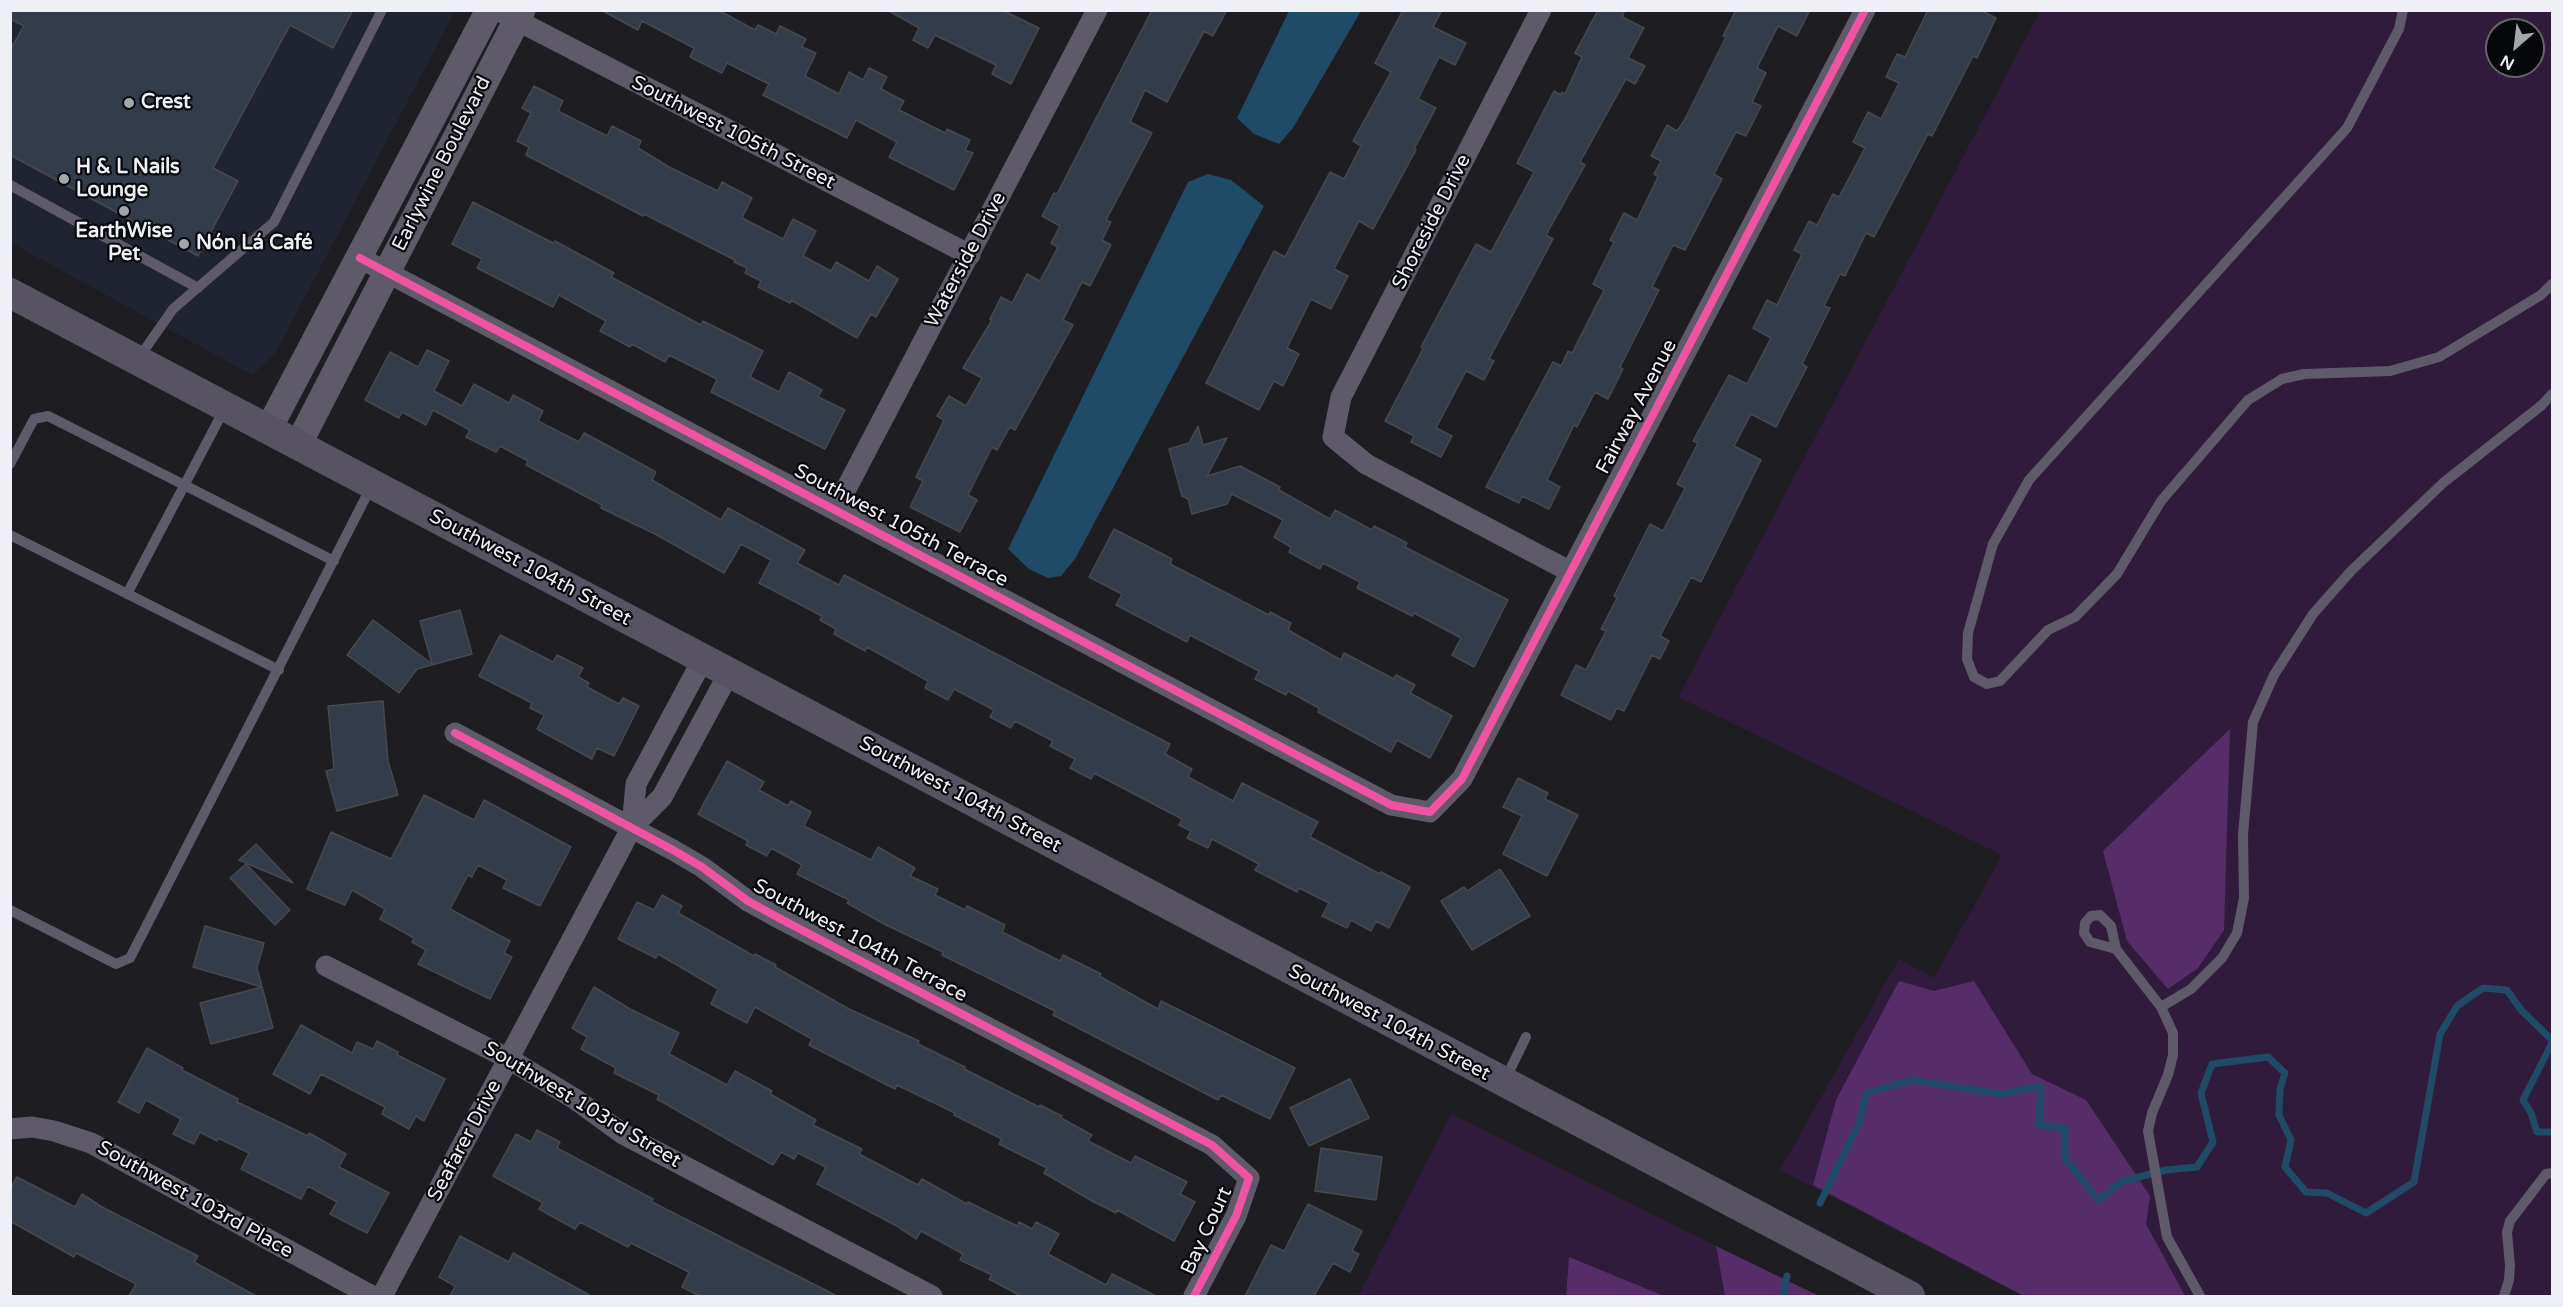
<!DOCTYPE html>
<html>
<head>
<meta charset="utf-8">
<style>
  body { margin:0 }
  #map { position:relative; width:2563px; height:1307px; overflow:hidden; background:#1d1d22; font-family:"Varela Round",sans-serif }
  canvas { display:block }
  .frame { position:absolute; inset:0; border:12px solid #eef0f6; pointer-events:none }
  .north { position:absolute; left:2485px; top:18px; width:60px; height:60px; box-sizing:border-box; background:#06070a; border:2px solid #636468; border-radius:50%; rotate:208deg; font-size:16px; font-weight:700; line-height:24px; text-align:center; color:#eef0f6 }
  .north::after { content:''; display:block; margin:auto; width:21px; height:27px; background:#a5a6ac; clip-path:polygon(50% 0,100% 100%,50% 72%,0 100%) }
</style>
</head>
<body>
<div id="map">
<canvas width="2563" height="1307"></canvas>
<div class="frame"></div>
<div class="north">N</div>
</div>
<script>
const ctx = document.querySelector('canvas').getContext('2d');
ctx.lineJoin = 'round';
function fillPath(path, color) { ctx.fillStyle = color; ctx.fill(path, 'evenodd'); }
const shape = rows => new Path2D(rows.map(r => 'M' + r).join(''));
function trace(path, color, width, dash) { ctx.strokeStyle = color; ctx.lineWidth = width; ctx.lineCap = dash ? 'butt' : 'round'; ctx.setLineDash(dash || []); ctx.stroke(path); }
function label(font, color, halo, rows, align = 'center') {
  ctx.font = font + ' "Varela Round",sans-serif'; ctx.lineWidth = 4.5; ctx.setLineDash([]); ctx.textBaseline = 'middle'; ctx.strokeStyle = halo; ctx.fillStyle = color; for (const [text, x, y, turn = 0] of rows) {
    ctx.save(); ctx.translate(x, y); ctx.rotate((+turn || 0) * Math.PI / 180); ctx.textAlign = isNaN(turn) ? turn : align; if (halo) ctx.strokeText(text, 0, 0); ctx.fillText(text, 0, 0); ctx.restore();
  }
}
const built = shape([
  [10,11,455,11,275,354,252,375,11,243]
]);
const green = shape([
  [2040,11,2552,11,2552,1296,2022,1296,1780,1170,1899,959,1934,978,2002,855,1678,697],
  [2497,30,2533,30,2533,66,2497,66],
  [1451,1114,1716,1246,1725,1296,1664,1296,1569,1258,1566,1296,1358,1296]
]);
const forest = shape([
  [2230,729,2224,930,2198,968,2168,989,2127,941,2103,851],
  [1899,981,1934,991,1974,981,2032,1074,2086,1100,2150,1196,2146,1224,2185,1296,2024,1296,1813,1185,1836,1100],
  [1716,1246,1819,1296,1725,1296],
  [1569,1257,1664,1296,1566,1296]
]);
const water = shape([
  [1289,11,1361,11,1293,128,1279,144,1254,134,1237,118],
  [1208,174,1231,180,1264,206,1075,559,1061,576,1048,578,1029,569,1008,549,1188,182]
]);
const stream = shape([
  [2552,1043,2523,1100,2531,1113,2537,1132,2552,1132],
  [1820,1203,1859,1123,1866,1093,1912,1080,2001,1094,2041,1086,2039,1125,2065,1128,2065,1158,2098,1200,2123,1181,2166,1170,2197,1167,2213,1142,2201,1093,2212,1064,2268,1057,2285,1073,2280,1089,2279,1115,2291,1140,2285,1167,2306,1192,2327,1193,2366,1213,2414,1182,2440,1034,2457,1006,2483,988,2507,990,2521,1010,2552,1040],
  [1783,1296,1787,1276]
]);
const building = shape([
  [10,10,353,10,333,48,290,25,213,168,238,181,198,256,10,155,10,50,24,26,10,19,10,10],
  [601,10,718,10,755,30,758,25,776,34,780,26,806,39,802,47,816,53,805,76,839,94,849,72,863,80,869,68,887,77,881,89,904,101,899,110,945,133,947,129,970,140,965,150,973,153,954,190,889,157,897,142,856,120,847,138,763,95,769,84,727,63,722,73,690,57,694,48,642,21,638,30,601,10],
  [887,10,1002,10,1039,28,1011,84,992,74,996,65,935,35,928,48,913,40,919,28,887,10],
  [1152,10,1227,10,1213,36,1204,31,1167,102,1145,90,1130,122,1152,133,1106,220,1111,222,1102,240,1111,245,1090,286,1082,282,1063,320,1073,325,1015,430,1010,427,997,450,992,447,968,495,977,500,960,532,910,507,923,481,916,477,944,420,937,416,949,396,966,406,982,378,963,368,992,320,990,319,1001,297,1012,303,1027,274,1040,281,1058,247,1051,243,1060,226,1042,216,1054,193,1057,194,1152,10],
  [1403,10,1442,10,1433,27,1466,43,1455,65,1439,57,1418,99,1436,108,1414,149,1416,150,1373,229,1359,221,1334,269,1348,276,1331,309,1311,299,1287,348,1299,354,1283,386,1274,381,1259,410,1206,383,1274,251,1285,257,1330,172,1344,179,1361,146,1353,141,1391,72,1375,63,1403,10],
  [1598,10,1625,10,1622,17,1644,28,1628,58,1645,66,1635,84,1626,79,1580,162,1585,165,1546,235,1553,239,1489,359,1494,361,1484,380,1466,371,1436,428,1452,436,1441,457,1411,442,1414,436,1385,421,1423,349,1421,347,1430,330,1476,244,1491,252,1534,172,1517,163,1554,91,1561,95,1562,92,1565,94,1582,57,1575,53,1598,10],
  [1736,10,1810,10,1797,36,1778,26,1757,68,1766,73,1752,102,1761,106,1746,136,1736,132,1714,174,1722,179,1685,250,1673,245,1652,287,1659,290,1620,367,1623,369,1608,399,1595,392,1577,427,1574,425,1547,480,1560,487,1549,509,1522,496,1519,503,1486,487,1553,362,1561,366,1568,351,1572,353,1604,290,1593,284,1614,242,1610,240,1624,213,1637,220,1658,177,1654,174,1661,161,1651,156,1667,125,1677,131,1684,121,1726,37,1723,36,1736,10],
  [1928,10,1980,10,1996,18,1977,58,1973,56,1932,136,1928,134,1874,237,1866,233,1845,276,1840,274,1824,306,1830,308,1802,364,1807,367,1776,427,1751,414,1734,446,1761,460,1701,582,1691,577,1660,636,1669,641,1660,659,1652,655,1624,711,1617,708,1611,720,1561,695,1576,665,1586,670,1606,631,1601,629,1617,598,1614,596,1650,524,1663,531,1685,488,1677,484,1698,443,1693,441,1729,375,1747,384,1771,338,1753,328,1767,300,1777,305,1802,254,1794,250,1809,221,1817,225,1833,194,1839,197,1865,148,1853,142,1868,112,1881,119,1899,83,1886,77,1897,54,1905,57,1928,10],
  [534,86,563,101,558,111,607,136,612,126,641,141,638,148,669,167,718,191,722,182,752,198,742,218,783,239,793,219,816,231,803,256,831,271,836,262,869,281,877,266,898,279,876,317,871,314,857,338,791,300,790,303,758,287,761,281,745,273,747,268,734,262,735,260,644,214,643,216,526,155,529,147,517,141,531,113,522,108,534,86],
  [473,202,553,243,555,241,614,273,611,277,701,325,703,321,763,351,750,377,779,392,789,372,822,390,818,397,845,410,825,449,711,392,717,379,669,355,665,362,632,344,630,347,600,331,606,321,559,295,553,307,477,268,482,259,452,244,473,202],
  [427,350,449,361,434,391,462,406,474,384,509,403,513,395,543,411,538,421,579,442,584,433,614,449,656,472,652,480,721,520,728,508,805,550,797,563,839,585,844,575,1170,744,1165,754,1192,769,1188,777,1233,801,1242,783,1318,822,1310,837,1380,874,1381,872,1410,887,1389,928,1376,921,1371,931,1351,920,1347,928,1322,916,1329,903,1299,888,1297,892,1255,870,1259,864,1212,839,1208,848,1187,838,1191,831,1179,825,1182,819,1094,773,1091,779,1070,768,1075,759,1050,746,1053,741,1015,721,1011,728,990,717,994,710,954,689,948,700,925,688,928,681,867,647,865,651,834,634,836,629,820,620,822,616,759,583,771,560,741,544,724,573,657,535,601,508,602,505,526,465,528,461,500,446,496,452,466,437,470,430,433,410,426,425,402,412,399,418,365,400,390,352,418,367,427,350],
  [1198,426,1203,445,1227,438,1207,476,1240,466,1280,487,1279,490,1330,519,1335,510,1372,530,1374,526,1407,543,1405,547,1508,600,1474,667,1452,655,1461,638,1414,613,1412,616,1357,588,1360,582,1323,563,1320,569,1289,552,1291,547,1274,537,1283,520,1232,494,1227,504,1192,514,1188,499,1182,496,1169,449,1189,443,1198,426],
  [1114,529,1172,559,1170,564,1269,615,1270,612,1291,623,1288,630,1341,660,1344,653,1394,679,1396,675,1415,685,1410,693,1452,716,1430,758,1397,740,1391,752,1318,712,1319,708,1288,691,1286,695,1255,679,1259,671,1190,635,1187,642,1116,605,1122,594,1089,577,1114,529],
  [460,610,472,654,417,669,399,693,347,655,373,620,432,664,420,621,460,610],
  [500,635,553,662,557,655,583,668,578,677,589,683,587,687,619,704,623,698,639,706,614,756,597,748,592,759,537,729,544,715,530,708,532,703,479,676,500,635],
  [383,701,388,761,398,795,337,811,326,771,334,769,328,706,383,701],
  [727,761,764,782,759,790,788,806,791,801,811,812,804,826,871,860,878,847,915,868,910,876,938,889,935,895,965,910,967,906,1005,925,1002,932,1060,961,1063,955,1101,974,1099,976,1158,1009,1161,1001,1295,1068,1270,1119,1221,1095,1218,1100,1053,1015,1055,1011,942,955,943,952,884,924,847,903,849,900,797,874,802,865,771,848,767,856,746,845,748,841,698,814,727,761],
  [1518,778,1548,793,1545,799,1578,815,1547,876,1503,854,1522,816,1503,807,1518,778],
  [424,795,474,820,484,800,571,847,540,906,503,888,507,880,478,865,472,877,468,875,450,909,510,941,504,953,512,957,490,999,418,964,426,950,412,942,414,938,380,919,385,909,352,890,345,905,307,889,331,832,391,859,424,795],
  [256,844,293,883,239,860,256,844],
  [246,864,290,910,275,925,230,878,246,864],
  [1500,869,1530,916,1472,950,1441,901,1464,887,1467,891,1500,869],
  [662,895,682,906,678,913,754,956,755,954,776,965,775,967,849,1009,919,1041,918,1044,965,1067,964,1069,1039,1107,1040,1105,1062,1116,1061,1118,1092,1135,1088,1141,1131,1163,1135,1156,1187,1182,1180,1194,1195,1202,1174,1241,1117,1210,1116,1213,1092,1201,1044,1173,1047,1168,999,1144,1002,1139,954,1115,955,1113,897,1085,895,1089,809,1045,812,1039,755,1007,747,1023,711,1004,718,989,658,954,656,958,618,939,637,902,654,910,662,895],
  [205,926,264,943,257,968,273,1028,211,1044,200,1003,262,987,193,967,205,926],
  [594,987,630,1009,679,1033,669,1054,727,1085,735,1071,772,1091,770,1094,816,1120,813,1125,862,1149,859,1154,918,1185,922,1179,967,1204,968,1202,1017,1226,1019,1222,1032,1229,1036,1222,1059,1234,1048,1254,1106,1285,1112,1274,1156,1296,1021,1296,989,1279,992,1275,960,1260,963,1254,921,1231,916,1239,895,1225,817,1184,826,1167,798,1153,794,1159,781,1152,773,1165,725,1138,657,1099,659,1095,614,1073,616,1068,581,1049,587,1037,572,1028,594,987],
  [301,1025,352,1053,357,1042,373,1049,377,1041,398,1052,397,1055,445,1079,424,1121,416,1116,409,1129,382,1114,385,1107,321,1074,310,1094,273,1074,301,1025],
  [147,1048,183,1068,182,1070,238,1099,237,1102,308,1136,309,1133,346,1154,339,1167,389,1193,367,1233,330,1214,337,1202,308,1186,301,1199,241,1169,249,1153,218,1138,217,1141,200,1132,194,1144,173,1134,181,1119,146,1100,139,1113,118,1102,147,1048],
  [1350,1079,1369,1118,1309,1146,1290,1108,1350,1079],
  [537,1130,560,1142,557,1148,653,1199,652,1202,837,1296,700,1296,682,1287,689,1272,631,1243,628,1247,580,1222,575,1229,539,1209,543,1203,493,1176,516,1134,531,1142,537,1130],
  [1321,1148,1382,1157,1376,1200,1315,1191,1321,1148],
  [17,1177,75,1207,82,1194,102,1207,198,1256,194,1262,256,1296,129,1296,136,1284,76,1253,74,1257,10,1221,10,1189,17,1177],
  [1308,1204,1362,1231,1352,1251,1359,1254,1350,1272,1333,1263,1314,1296,1245,1296,1271,1245,1284,1251,1308,1204],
  [460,1236,509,1262,513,1253,591,1296,450,1296,455,1286,439,1277,460,1236]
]);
const service = shape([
  [2403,10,2399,29,2347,128,2029,480,1993,544,1968,633,1967,659,1974,677,1987,684,2000,681,2048,630,2075,617,2117,574,2161,501,2248,400,2282,379,2304,374,2390,371,2439,357,2541,295,2552,284],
  [10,185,198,288],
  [138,359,173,309,274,222,382,10],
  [10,464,34,419,48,416,334,561],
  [10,535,279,670],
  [127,594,225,408],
  [10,910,116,964,130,958,371,487],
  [2116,949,2090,942,2084,933,2085,923,2091,916,2100,915,2111,926,2116,949,2161,1007,2173,1033,2173,1055,2168,1075,2152,1113,2148,1131,2167,1237,2200,1296],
  [2161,1007,2191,989,2222,958,2237,933,2244,898,2243,835,2253,722,2274,675,2313,614,2351,571,2443,483,2542,405,2552,394],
  [1505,1080,1526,1037],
  [2504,1296,2509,1280,2510,1266,2507,1232,2510,1221,2546,1174,2552,1173]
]);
const minor = shape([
  [497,10,970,255],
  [1541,10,1341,397,1333,437,1366,464,1569,571],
  [360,258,1391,805,1430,812,1462,779,1865,10],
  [835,510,1097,10],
  [455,733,673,850,702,867,748,901,777,917,1212,1145,1249,1178,1236,1216,1194,1296],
  [632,827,636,784,703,659],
  [326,966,509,1059,575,1099,623,1134,932,1296],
  [10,1129,32,1127,54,1131,91,1143,372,1296],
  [382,1296,632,827,662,797,729,673]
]);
const tertiary = shape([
  [268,430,489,10],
  [298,445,522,10]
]);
const secondary = shape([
  [10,293,1910,1296]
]);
const cycleway = shape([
  [360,258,1391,805,1430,812,1462,779,1865,10],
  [455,733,673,850,702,867,748,901,777,917,1212,1145,1249,1178,1236,1216,1194,1296]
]);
const markers = [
  [129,103,6,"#a5a6ac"],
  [64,179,6,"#a5a6ac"],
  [124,211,6,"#a5a6ac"],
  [184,244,6,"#a5a6ac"]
];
const poiNames = [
  ["Crest",141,103],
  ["H & L Nails",76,168],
  ["Lounge",76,191],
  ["EarthWise",124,232,"center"],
  ["Pet",124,255,"center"],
  ["Nón Lá Café",196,244]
];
const streetNames = [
  ["Southwest 105th Street",733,133,27],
  ["Earlywine Boulevard",442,164,-63],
  ["Shoreside Drive",1432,222,-63],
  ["Waterside Drive",966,260,-62],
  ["Fairway Avenue",1637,407,-62],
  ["Southwest 105th Terrace",901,526,28],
  ["Southwest 104th Street",530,568,28],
  ["Southwest 104th Street",960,795,28],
  ["Southwest 104th Terrace",860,941,28],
  ["Southwest 104th Street",1389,1023,28],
  ["Southwest 103rd Street",582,1105,31],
  ["Seafarer Drive",465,1141,-62],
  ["Southwest 103rd Place",195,1200,29],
  ["Bay Court",1207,1231,-65]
];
fillPath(built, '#202331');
fillPath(green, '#311b3c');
fillPath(forest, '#562d69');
fillPath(water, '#204b66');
trace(stream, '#204b66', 7);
fillPath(building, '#333c4a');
trace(building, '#48494d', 1.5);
trace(service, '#5e5a6a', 10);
trace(minor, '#5e5a6a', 21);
trace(tertiary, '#5e5a6a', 27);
trace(secondary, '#575363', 30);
trace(cycleway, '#f153a3', 8);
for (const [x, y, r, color] of markers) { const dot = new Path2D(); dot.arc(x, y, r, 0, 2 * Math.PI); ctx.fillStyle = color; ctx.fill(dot); trace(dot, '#06070a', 2); }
label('bold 20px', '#eef0f6', '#06070a', poiNames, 'left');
label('20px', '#eef0f6', '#06070a', streetNames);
</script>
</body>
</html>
